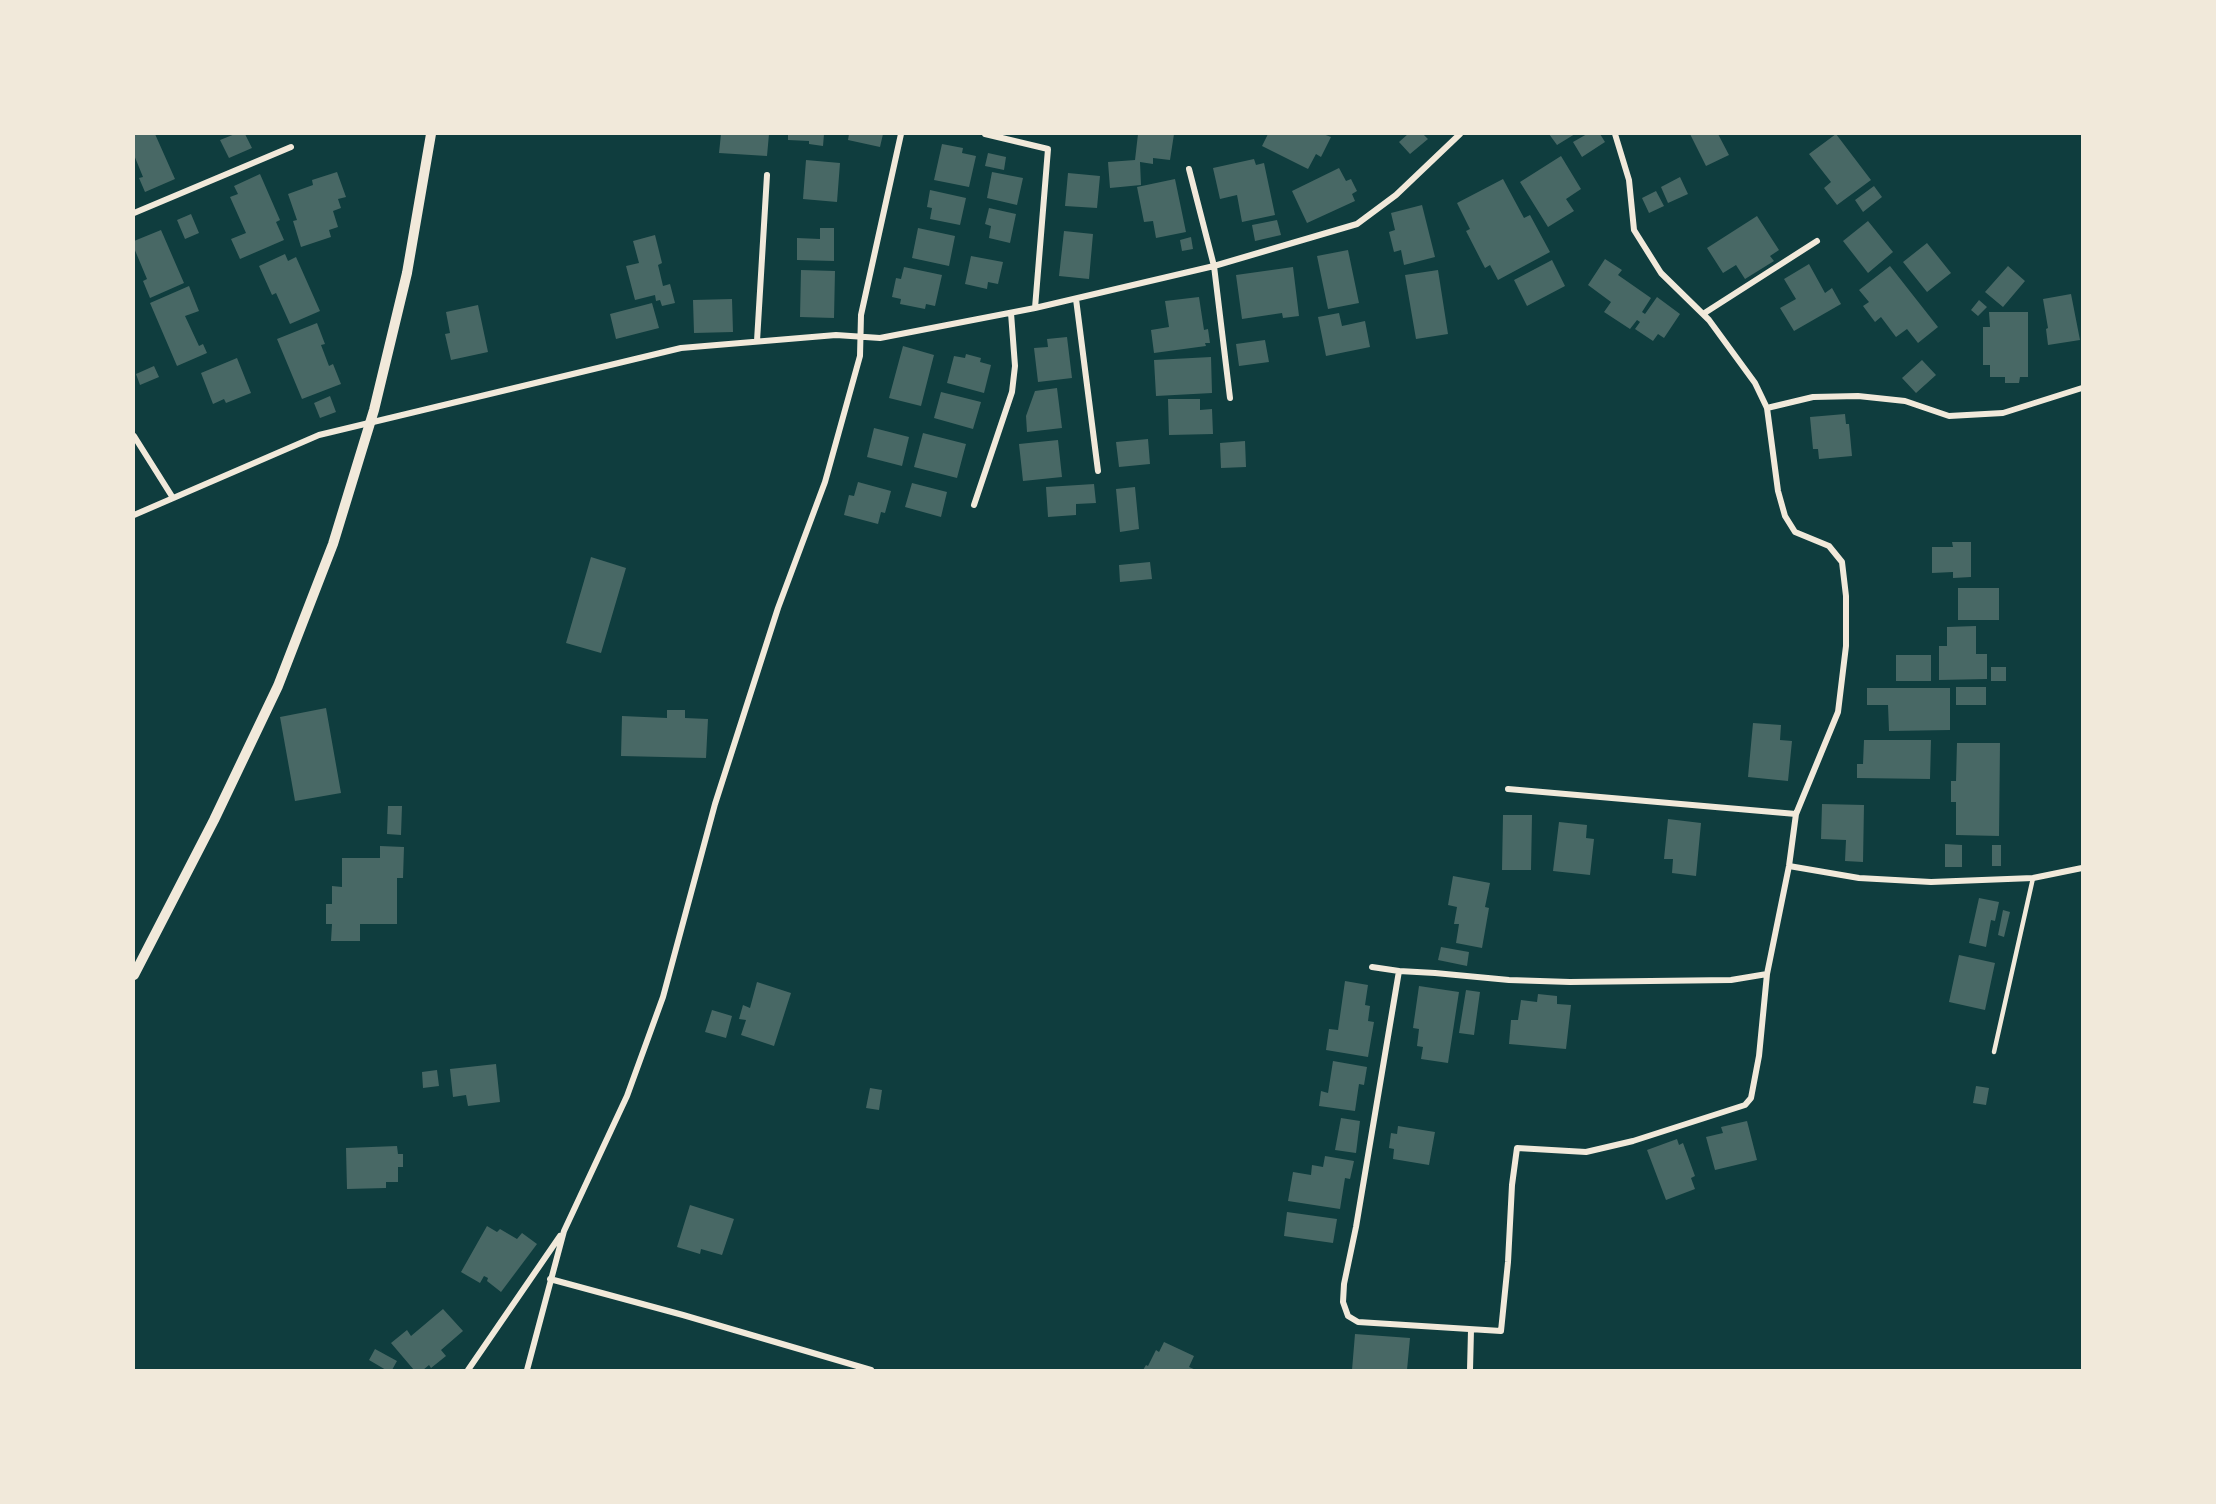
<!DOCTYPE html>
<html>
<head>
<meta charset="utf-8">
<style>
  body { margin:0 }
  #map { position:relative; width:2216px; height:1504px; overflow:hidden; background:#0f3d3e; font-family:"Archivo Narrow",sans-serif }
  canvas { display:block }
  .frame { position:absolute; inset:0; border:135px solid #f1e9da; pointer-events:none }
</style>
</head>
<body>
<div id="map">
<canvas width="2216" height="1504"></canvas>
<div class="frame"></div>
</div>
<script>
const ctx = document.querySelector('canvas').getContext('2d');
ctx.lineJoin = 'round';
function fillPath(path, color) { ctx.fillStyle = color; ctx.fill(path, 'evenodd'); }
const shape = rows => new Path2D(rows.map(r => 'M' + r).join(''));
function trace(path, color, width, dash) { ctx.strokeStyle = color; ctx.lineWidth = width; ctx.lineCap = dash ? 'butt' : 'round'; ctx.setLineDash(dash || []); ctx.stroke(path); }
const building = shape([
  [134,134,155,134,175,179,145,192,139,178,143,177,134,155],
  [235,134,245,134,252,148,229,158,220,140],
  [721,134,769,134,767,156,719,153],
  [788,134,824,134,823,146,809,144,809,141,788,140],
  [849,134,883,134,880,147,848,140],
  [1138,134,1174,134,1170,160,1153,158,1153,164,1140,162,1141,185,1110,188,1108,162,1135,160],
  [1268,134,1323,134,1331,137,1321,157,1316,154,1308,169,1262,146],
  [1408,134,1423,134,1428,139,1410,154,1399,142],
  [1549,134,1575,134,1557,145],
  [1587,134,1600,134,1605,142,1582,157,1573,142],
  [1690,134,1718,134,1729,155,1706,166],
  [1836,134,1871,180,1837,205,1824,188,1831,182,1809,154],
  [942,144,963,148,962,153,976,156,969,187,934,180],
  [988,153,1006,157,1004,170,985,166],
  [1561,156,1581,189,1566,199,1574,211,1548,227,1520,182],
  [1254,159,1256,165,1264,163,1275,215,1242,222,1237,195,1220,199,1213,168],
  [806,160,840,163,837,202,803,199],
  [1339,168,1346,181,1351,179,1357,191,1352,194,1355,201,1307,223,1292,191],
  [337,172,346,197,338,199,341,208,333,211,338,227,329,230,331,237,301,247,293,221,297,220,288,194,313,185,312,180],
  [992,172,1023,178,1017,205,987,198],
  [1068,173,1100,176,1097,208,1065,206],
  [260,174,280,220,276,222,284,240,240,259,231,239,246,233,230,197,238,194,234,186],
  [1680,177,1688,194,1668,203,1661,187],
  [1175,179,1186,232,1156,238,1153,221,1144,222,1137,187],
  [1503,179,1524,218,1530,215,1550,252,1498,280,1490,265,1485,268,1466,231,1470,229,1457,203],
  [1874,186,1882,197,1863,212,1855,200],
  [930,190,966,198,960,225,930,219,932,208,927,207],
  [1656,191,1664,206,1649,213,1642,198],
  [1422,205,1435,257,1404,265,1401,250,1394,252,1389,232,1395,230,1391,213],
  [989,208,1016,214,1010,243,989,238,991,226,985,224],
  [191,214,199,233,185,239,177,220],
  [1757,216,1779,250,1770,256,1774,261,1745,279,1736,265,1723,273,1707,248],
  [1277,220,1281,235,1255,241,1252,225],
  [1868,221,1893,252,1868,273,1843,241],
  [820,228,834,228,834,261,797,260,797,238,820,239],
  [918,228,955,236,949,266,912,258],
  [161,230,184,283,150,298,143,281,147,279,134,248,134,241],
  [1064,231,1093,234,1089,279,1059,276],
  [655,235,662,263,658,265,663,286,670,284,675,303,662,306,660,300,656,301,655,295,635,300,626,266,639,263,633,241],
  [1191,237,1193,249,1182,251,1180,240],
  [1927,243,1951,273,1927,292,1903,262],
  [1348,250,1359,303,1328,309,1317,256],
  [285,254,288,261,296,257,320,311,290,324,276,293,272,295,259,266],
  [971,256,1003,262,998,284,988,282,987,289,965,284],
  [1605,259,1622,270,1618,275,1651,298,1642,312,1645,314,1657,297,1680,314,1664,338,1658,334,1653,341,1635,329,1640,322,1637,320,1630,329,1604,312,1611,302,1588,285],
  [1552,260,1565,286,1527,306,1514,280],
  [1809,264,1825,293,1832,288,1841,304,1794,331,1780,308,1796,299,1784,279],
  [1890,266,1938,327,1918,343,1907,329,1896,337,1881,317,1875,322,1863,306,1869,302,1859,290],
  [2008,266,2025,281,2003,307,1985,292],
  [904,267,942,275,935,306,926,304,925,309,900,304,901,299,892,297,896,278,901,279],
  [1293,267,1299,316,1283,318,1282,313,1242,319,1236,275],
  [801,270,835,271,834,318,800,317],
  [1438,270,1448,334,1416,339,1405,275],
  [189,286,199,311,185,316,199,346,203,344,207,353,177,366,150,303],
  [2071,294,2080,340,2048,345,2046,329,2048,328,2043,299],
  [1199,297,1204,330,1208,329,1210,343,1205,343,1206,346,1154,353,1151,330,1169,327,1165,301],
  [732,299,733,332,694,333,693,300],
  [1979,300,1987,307,1978,316,1971,310],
  [652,303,659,328,616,339,610,314],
  [478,305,488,352,451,360,445,334,450,333,446,312],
  [1989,312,2028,312,2028,377,2020,377,2019,383,2005,383,2005,377,1990,377,1990,365,1983,365,1983,327,1990,327],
  [1339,313,1342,326,1365,321,1370,347,1326,356,1318,317],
  [317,323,325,344,321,345,329,366,333,364,341,384,302,399,277,339],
  [1067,337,1072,378,1038,382,1034,348,1048,347,1047,339],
  [1265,340,1269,362,1239,366,1236,344],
  [903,346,934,355,921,406,889,398],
  [966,354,981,358,980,362,991,365,984,393,947,383,954,356,965,358],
  [1211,357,1212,393,1156,396,1154,360],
  [237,358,251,393,226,403,224,399,213,404,201,373],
  [1922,360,1936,375,1916,393,1902,378],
  [154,366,159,377,140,385,136,374],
  [1057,388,1062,428,1027,432,1026,416,1035,391],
  [941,392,981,402,973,429,934,418],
  [330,396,336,412,320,418,314,403],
  [1168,399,1200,399,1200,410,1212,409,1213,434,1169,435],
  [1845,414,1846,424,1849,424,1852,456,1819,459,1818,449,1813,449,1810,417],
  [874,428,909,437,902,466,867,457],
  [923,433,966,444,957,478,914,467],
  [1148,439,1150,464,1119,467,1116,442],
  [1058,440,1062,477,1023,481,1019,444],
  [1245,441,1246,467,1221,468,1220,443],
  [858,482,891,491,885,513,881,512,878,524,844,515,849,495,854,496],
  [912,483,947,492,941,517,905,507],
  [1094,484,1096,503,1076,504,1076,515,1048,517,1046,487],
  [1135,487,1139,529,1120,532,1116,489],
  [1952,542,1971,542,1971,577,1953,578,1953,572,1932,573,1932,547,1953,547],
  [591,557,626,568,601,653,566,643],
  [1150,562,1152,579,1120,582,1119,565],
  [1958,588,1999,588,1999,620,1958,620],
  [1976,626,1976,654,1987,654,1987,679,1939,680,1939,646,1947,646,1947,627],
  [1896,655,1931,655,1931,681,1896,681],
  [1991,667,2006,667,2006,681,1991,681],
  [1956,687,1986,687,1986,705,1956,705],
  [1867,688,1950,688,1950,730,1889,731,1888,705,1867,705],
  [326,708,341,793,295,801,280,717],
  [667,710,685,710,685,718,708,719,706,758,621,756,622,716,667,718],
  [1753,723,1781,725,1780,740,1792,741,1788,781,1748,777],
  [1864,740,1931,740,1930,779,1857,778,1857,764,1863,764],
  [1957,743,2000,743,1999,836,1956,835,1956,802,1951,802,1951,781,1956,781],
  [1822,804,1864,805,1863,862,1845,861,1846,840,1821,839],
  [388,806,402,806,401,835,387,834],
  [1503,815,1532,815,1531,870,1502,870],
  [1668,819,1701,823,1696,876,1672,873,1673,859,1664,859],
  [1559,822,1587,825,1586,838,1594,839,1590,875,1553,871],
  [1945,844,1962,845,1962,867,1945,867],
  [1992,845,2001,845,2001,866,1992,866],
  [380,846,404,847,403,878,397,878,397,924,360,924,360,941,331,941,332,924,326,924,326,904,332,904,332,886,342,887,342,858,380,858],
  [1453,876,1490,883,1485,907,1489,908,1482,948,1456,943,1459,924,1454,924,1457,907,1448,905],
  [1979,898,1999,902,1995,921,1991,920,1986,947,1969,943],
  [2003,910,2010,912,2004,937,1998,935],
  [1441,947,1469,952,1467,966,1438,960],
  [1959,955,1995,963,1985,1010,1949,1002],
  [1345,981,1368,985,1365,1005,1370,1006,1368,1021,1374,1022,1368,1057,1326,1050,1329,1029,1338,1030],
  [757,982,791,993,774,1046,741,1035,746,1020,739,1019,743,1005,750,1008],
  [1419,986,1459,992,1448,1063,1421,1059,1423,1047,1417,1046,1419,1029,1413,1028],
  [1466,990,1480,992,1474,1035,1459,1033],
  [1538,994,1557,996,1557,1004,1571,1005,1566,1049,1509,1044,1511,1020,1518,1020,1521,1000,1537,1002],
  [712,1010,732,1016,726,1038,705,1032],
  [1333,1061,1367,1067,1364,1085,1359,1084,1355,1111,1319,1106,1321,1091,1328,1093],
  [496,1064,500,1102,468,1106,466,1095,453,1097,450,1069],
  [437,1070,439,1086,423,1088,422,1072],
  [1976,1086,1989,1088,1986,1105,1973,1103],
  [870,1088,882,1090,879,1110,866,1108],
  [1341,1118,1360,1121,1356,1153,1335,1150],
  [1747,1121,1757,1160,1715,1170,1706,1137,1723,1133,1721,1127],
  [1398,1126,1435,1132,1429,1165,1393,1159,1394,1149,1389,1148,1391,1133,1397,1134],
  [1677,1139,1679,1145,1683,1143,1695,1176,1691,1178,1695,1189,1666,1200,1647,1150],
  [397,1146,398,1154,403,1154,403,1167,398,1167,398,1182,386,1182,386,1188,347,1189,346,1148],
  [1325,1156,1354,1161,1350,1179,1345,1178,1340,1209,1288,1201,1293,1172,1311,1175,1312,1165,1323,1167],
  [690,1205,734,1219,722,1255,701,1249,700,1254,677,1247],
  [1287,1212,1337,1219,1333,1243,1284,1236],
  [487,1226,497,1232,500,1229,517,1239,522,1233,537,1244,501,1292,487,1281,488,1278,484,1276,480,1283,461,1272],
  [443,1309,463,1331,441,1350,446,1356,431,1368,429,1365,423,1370,414,1370,391,1343,407,1330,411,1336],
  [1355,1334,1410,1338,1407,1370,1352,1370],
  [1164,1342,1194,1356,1189,1367,1196,1370,1143,1370,1146,1365,1148,1366,1156,1350,1159,1352],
  [375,1349,397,1361,392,1370,386,1370,369,1360]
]);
const service = shape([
  [1994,1052,2033,878]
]);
const minor = shape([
  [985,134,1048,149,1035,308],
  [1189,169,1214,266,1230,398],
  [134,213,291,147],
  [1076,299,1098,471],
  [1703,314,1817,241],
  [757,341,767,175],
  [1767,408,1813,397,1858,396,1905,401,1949,416,2003,413,2082,388],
  [134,436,173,498],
  [974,505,1012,392,1015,366,1011,313],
  [134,515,319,435,681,348,836,335,880,338,1035,308,1214,266,1357,224,1396,195,1460,134],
  [1508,789,1796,814],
  [1789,866,1859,878,1931,882,2033,878,2082,868],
  [1372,967,1399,971,1435,973,1509,980,1570,982,1731,980,1767,974],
  [1399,971,1356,1227,1344,1284,1343,1302,1348,1316,1358,1322,1501,1331,1508,1262,1512,1185,1517,1148,1586,1152,1633,1141,1745,1105,1751,1098,1759,1056,1767,974,1789,866,1796,814,1838,712,1846,646,1846,596,1842,562,1829,546,1795,532,1785,516,1778,491,1767,408,1755,383,1709,320,1661,273,1634,230,1629,180,1615,134],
  [550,1279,683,1315,871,1370],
  [468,1370,560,1236],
  [527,1370,564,1231,627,1096,663,997,715,804,778,608,825,482,860,356,861,315,901,134],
  [1470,1370,1471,1330]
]);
const tertiary = shape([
  [134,975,214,820,278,686,333,544,374,410,407,273,431,134]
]);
fillPath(building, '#486865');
trace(service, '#f1e9da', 4.5);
trace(minor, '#f1e9da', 6);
trace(tertiary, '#f1e9da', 10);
</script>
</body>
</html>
